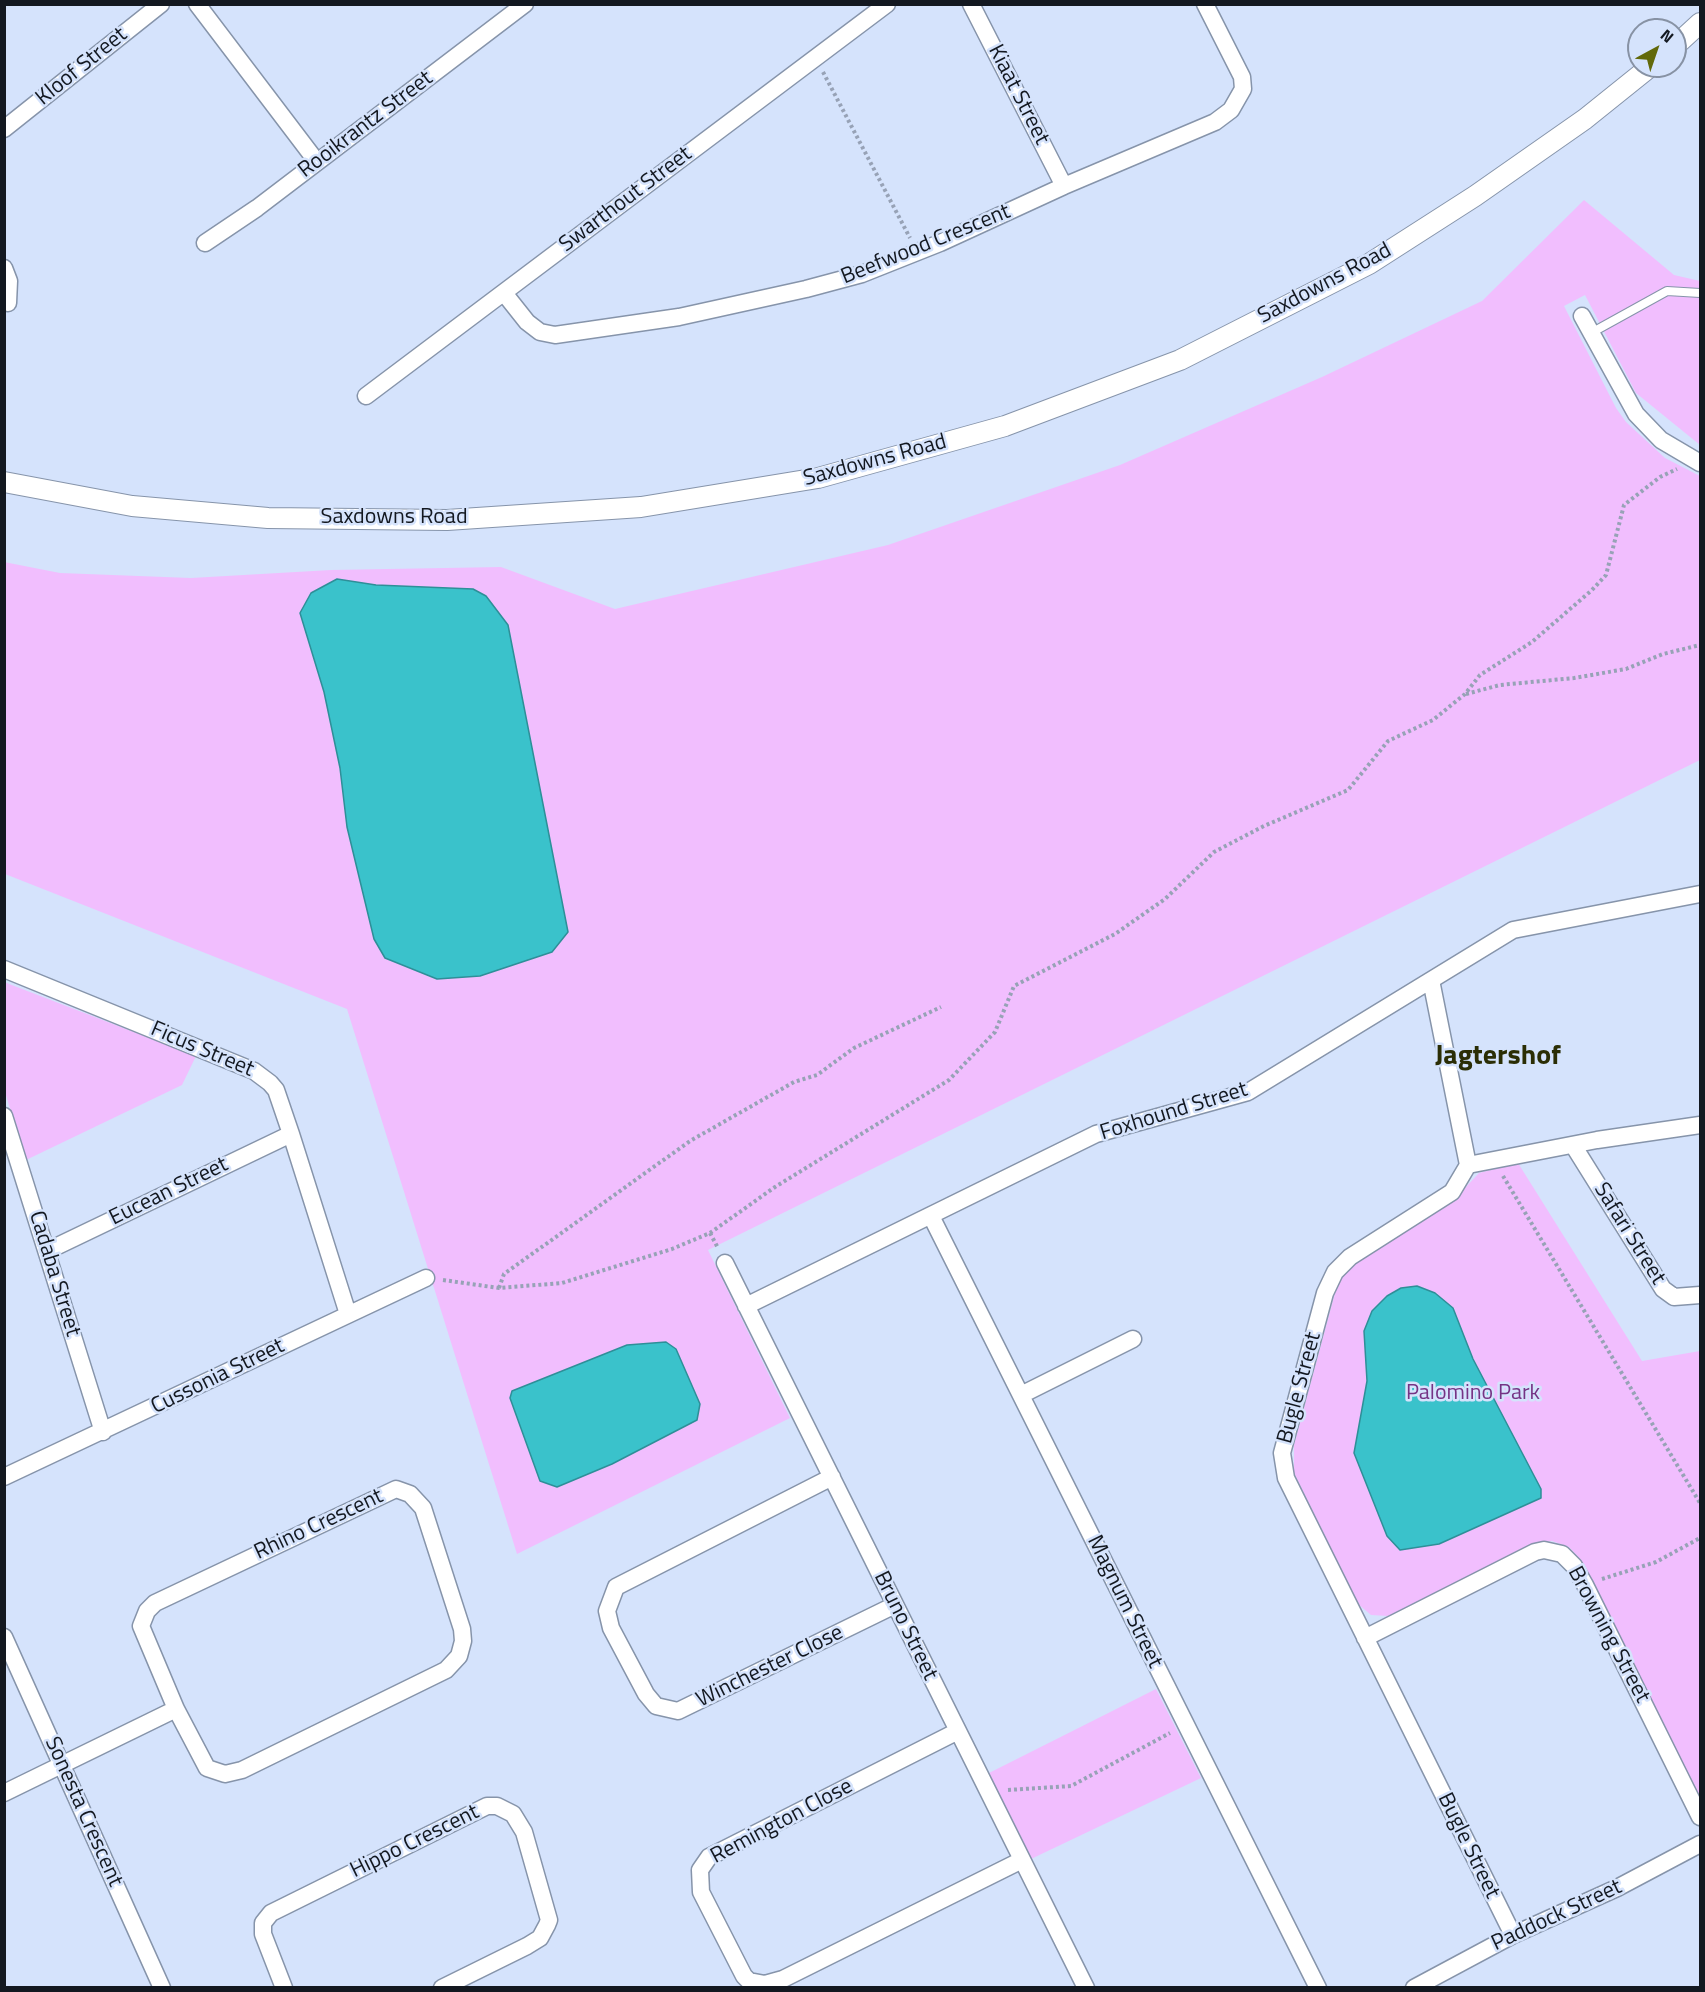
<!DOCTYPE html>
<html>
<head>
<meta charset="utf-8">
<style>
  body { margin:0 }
  #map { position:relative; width:1705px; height:1992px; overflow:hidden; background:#d5e3fc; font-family:"Titillium Web",sans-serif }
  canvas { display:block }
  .frame { position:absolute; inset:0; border:6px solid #131820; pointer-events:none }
  .north { position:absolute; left:1627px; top:18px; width:60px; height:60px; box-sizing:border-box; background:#d5e3fc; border:2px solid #8792a4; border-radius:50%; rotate:40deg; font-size:16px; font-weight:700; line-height:24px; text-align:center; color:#131820 }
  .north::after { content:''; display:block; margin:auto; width:21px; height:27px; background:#62690a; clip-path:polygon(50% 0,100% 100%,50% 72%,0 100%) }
</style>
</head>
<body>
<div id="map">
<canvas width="1705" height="1992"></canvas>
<div class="frame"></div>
<div class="north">N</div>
</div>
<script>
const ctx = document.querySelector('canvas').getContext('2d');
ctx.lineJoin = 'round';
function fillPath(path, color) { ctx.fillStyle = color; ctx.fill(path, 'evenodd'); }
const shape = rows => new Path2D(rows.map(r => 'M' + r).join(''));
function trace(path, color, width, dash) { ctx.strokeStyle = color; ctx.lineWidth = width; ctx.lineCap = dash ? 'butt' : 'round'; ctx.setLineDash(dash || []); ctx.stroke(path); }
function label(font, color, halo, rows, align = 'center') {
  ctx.font = font + ' "Titillium Web",sans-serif'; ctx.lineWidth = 5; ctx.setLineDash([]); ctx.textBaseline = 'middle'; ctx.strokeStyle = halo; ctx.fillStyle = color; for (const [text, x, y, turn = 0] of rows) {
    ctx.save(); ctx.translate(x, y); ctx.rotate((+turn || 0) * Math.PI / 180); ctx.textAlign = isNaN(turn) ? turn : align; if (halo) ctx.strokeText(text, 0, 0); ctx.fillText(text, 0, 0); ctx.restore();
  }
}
const green = shape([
  [1584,200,1674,275,1700,281,1700,445,1636,393,1585,295,1564,306,1616,408,1626,422,1665,458,1700,476,1700,760,708,1250,790,1418,517,1554,347,1009,5,874,4,562,60,573,191,578,331,570,501,567,615,609,888,545,1120,465,1322,377,1482,301],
  [4,982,196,1056,182,1085,26,1160,5,1092],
  [1518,1163,1642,1361,1700,1351,1700,1797,1581,1560,1569,1547,1552,1541,1535,1543,1388,1616,1371,1615,1358,1604,1294,1473,1294,1445,1335,1293,1343,1275,1357,1262,1452,1202,1479,1173],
  [1156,1689,1201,1778,1031,1859,989,1773]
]);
const water = shape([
  [337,579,376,585,473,589,486,596,508,625,568,932,552,952,480,976,437,979,385,958,374,939,347,827,340,768,324,692,300,613,311,593,337,579],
  [1417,1286,1435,1293,1453,1308,1473,1359,1541,1489,1541,1498,1439,1544,1400,1550,1387,1536,1354,1453,1367,1381,1364,1331,1372,1311,1387,1296,1401,1288,1417,1286],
  [666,1342,676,1349,700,1404,697,1420,612,1464,557,1487,540,1481,510,1398,512,1391,627,1345,666,1342]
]);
const path = shape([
  [823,72,910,238],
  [1466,694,1500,685,1574,678,1626,669,1663,654,1700,645],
  [1503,1176,1700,1503],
  [710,1233,718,1248],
  [443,1280,499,1288,562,1283,672,1249,710,1233,775,1187,949,1080,995,1032,1014,986,1115,934,1165,899,1214,852,1264,826,1348,790,1388,741,1433,720,1465,694,1480,675,1532,642,1592,590,1606,575,1624,505,1660,477,1677,469],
  [499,1288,504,1274,690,1141,794,1082,817,1075,854,1048,941,1007],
  [1602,1579,1656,1562,1700,1538],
  [1008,1790,1071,1786,1170,1733]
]);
const service = shape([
  [1591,333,1667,291,1700,293]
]);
const minor = shape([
  [197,4,317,162],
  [971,4,1064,186],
  [4,129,161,4],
  [205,243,257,208,525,4],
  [4,268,9,281,8,303],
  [504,293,527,322,540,332,555,335,679,317,806,289,862,274,940,243,1064,186,1215,122,1231,110,1243,89,1242,77,1205,4],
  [1582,316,1636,414,1661,440,1700,463],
  [366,396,887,4],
  [4,969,254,1071,270,1083,276,1090,291,1134,348,1314],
  [1431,980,1468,1165],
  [4,1116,103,1432],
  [1573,1145,1663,1289,1674,1297,1700,1295],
  [1468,1165,1452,1192,1350,1257,1335,1272,1325,1293,1282,1453,1286,1478,1513,1935],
  [1468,1165,1597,1140,1700,1125],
  [931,1216,1318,1988],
  [47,1251,291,1134],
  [725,1263,1086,1988],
  [746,1306,1096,1134,1248,1092,1513,930,1700,894],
  [1021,1395,1133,1339],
  [4,1477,426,1278],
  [832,1477,616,1587,607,1611,611,1628,646,1694,656,1706,678,1711,895,1605],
  [396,1489,410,1494,423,1508,462,1629,463,1641,459,1656,446,1670,242,1770,225,1774,207,1768,176,1709,141,1626,147,1611,155,1603,396,1489],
  [4,1637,162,1988],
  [1365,1638,1535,1552,1544,1550,1562,1554,1574,1566,1585,1585,1700,1817],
  [958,1731,709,1857,700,1870,701,1892,744,1976,749,1981,765,1984,783,1979,1022,1860],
  [4,1793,176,1709],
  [284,1988,263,1934,263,1923,271,1913,487,1806,497,1806,513,1814,524,1832,549,1920,547,1925,540,1938,527,1946,442,1988],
  [1414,1988,1513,1935,1617,1888,1700,1844]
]);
const tertiary = shape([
  [1675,46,1700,23],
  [4,482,132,506,268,518,447,520,641,507,818,478,1005,426,1180,360,1369,264,1475,196,1585,119,1651,66]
]);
const streetNames = [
  ["Kloof Street",82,67,-39],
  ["Kiaat Street",1018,95,63],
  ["Rooikrantz Street",366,125,-37],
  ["Swarthout Street",626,200,-37],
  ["Beefwood Crescent",926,245,-22],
  ["Saxdowns Road",1325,284,-28],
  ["Saxdowns Road",875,461,-15],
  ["Saxdowns Road",394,518],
  ["Ficus Street",202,1050,23],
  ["Foxhound Street",1174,1112,-17],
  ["Eucean Street",169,1192,-26],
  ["Safari Street",1629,1234,58],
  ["Cadaba Street",54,1274,73],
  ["Cussonia Street",218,1377,-26],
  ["Bugle Street",1300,1388,-75],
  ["Rhino Crescent",319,1525,-25],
  ["Magnum Street",1124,1602,64],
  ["Bruno Street",905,1626,64],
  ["Browning Street",1608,1635,62],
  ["Winchester Close",770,1667,-26],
  ["Sonesta Crescent",83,1812,66],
  ["Remington Close",782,1822,-28],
  ["Hippo Crescent",415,1842,-26],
  ["Bugle Street",1468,1846,64],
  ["Paddock Street",1557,1916,-25]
];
const parkNames = [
  ["Palomino Park",1473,1394]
];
const districtNames = [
  ["Jagtershof",1498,1057]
];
fillPath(green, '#f1befe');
fillPath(water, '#3ac2cb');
trace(water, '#2e8f98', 1.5);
trace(service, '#8694aa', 10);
trace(minor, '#8694aa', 19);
trace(tertiary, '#8694aa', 22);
trace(path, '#97a2b6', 4, [3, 3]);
trace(service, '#fff', 8);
trace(minor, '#fff', 16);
trace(tertiary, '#fff', 20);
label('22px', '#131820', '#d5e3fc', streetNames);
label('22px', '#753385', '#d5e3fc', parkNames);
label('bold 28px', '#2b2e05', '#d5e3fc', districtNames);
</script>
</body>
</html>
